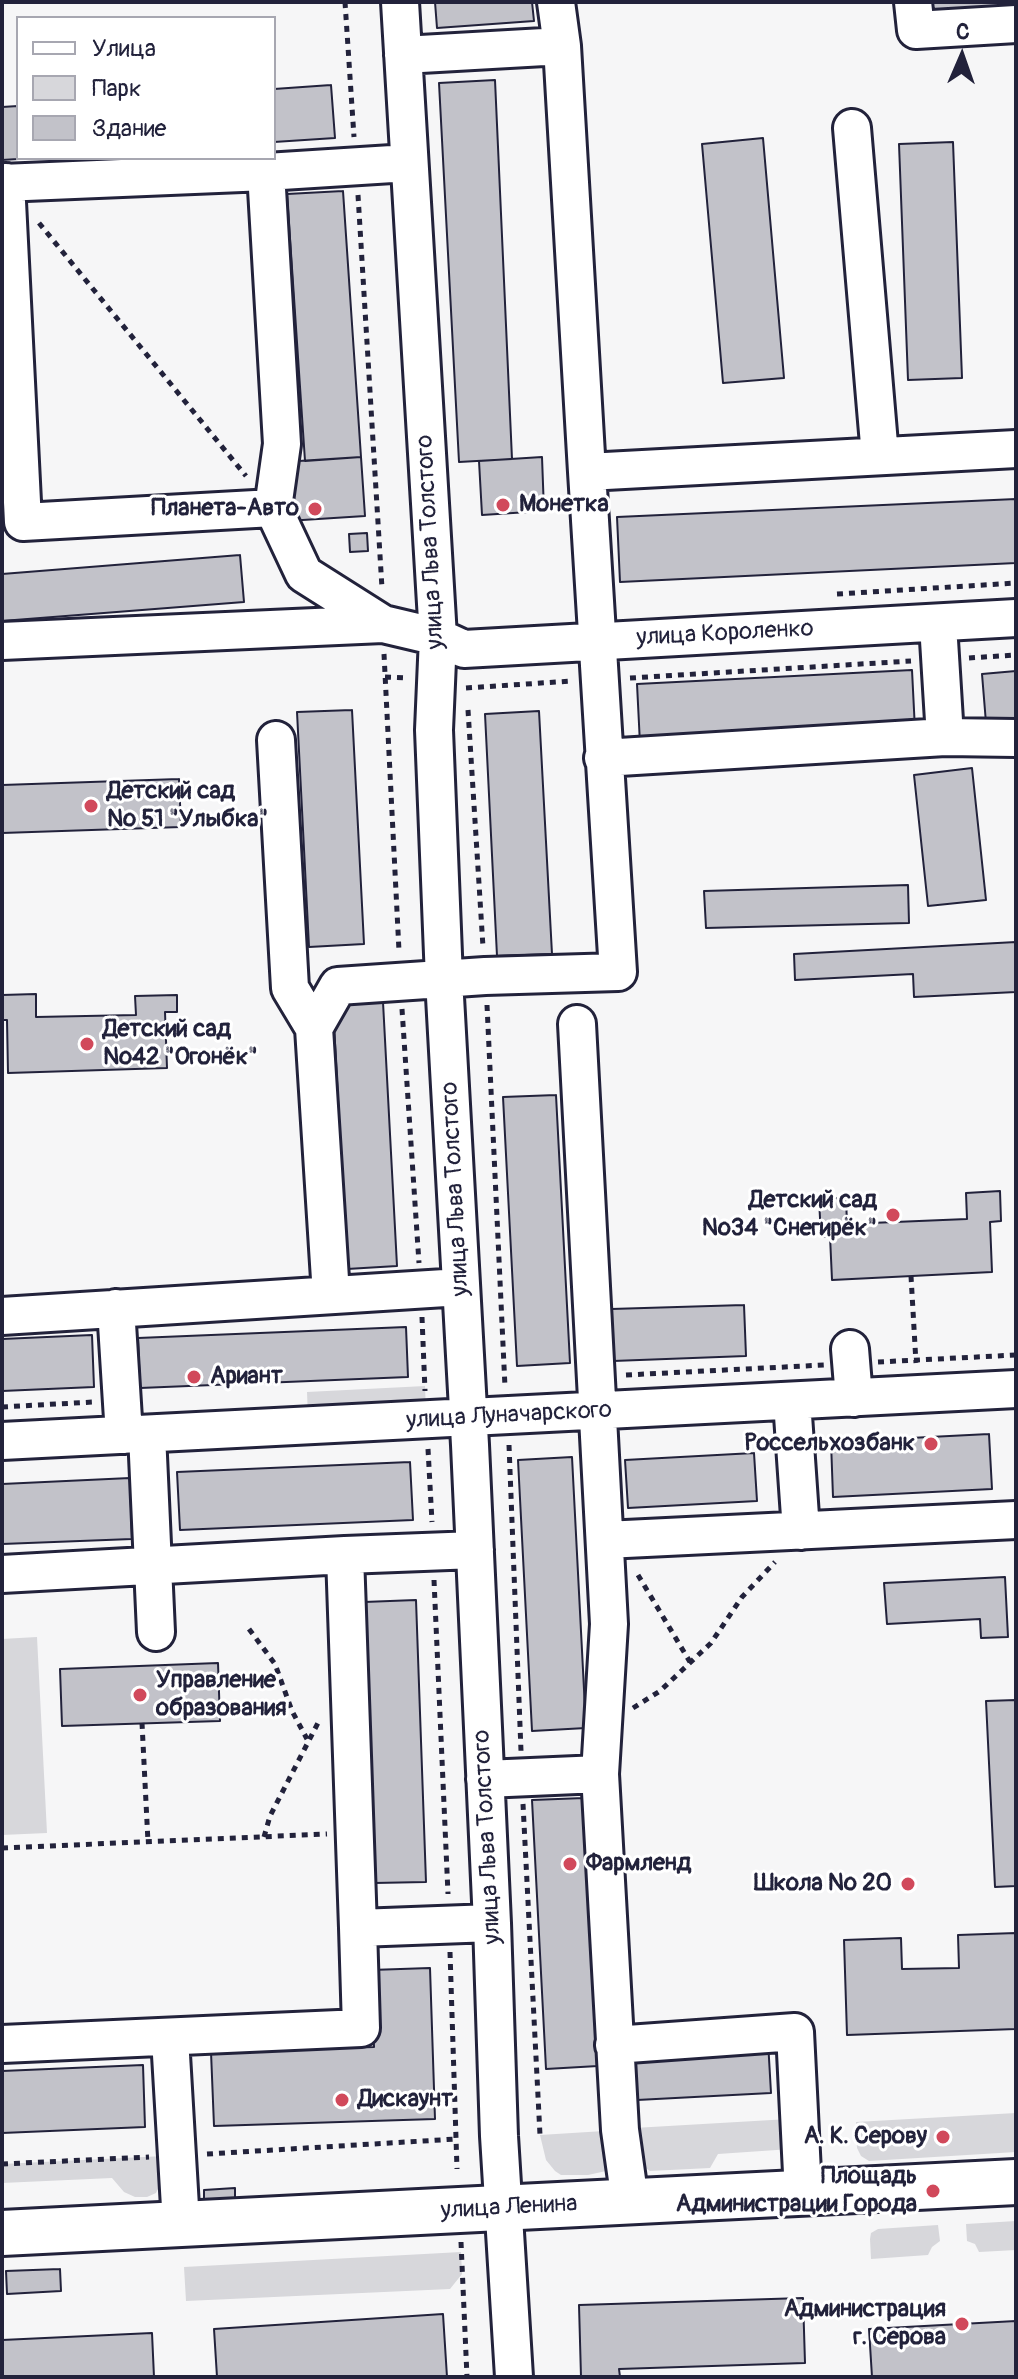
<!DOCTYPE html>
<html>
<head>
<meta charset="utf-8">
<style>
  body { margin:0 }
  #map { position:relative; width:1018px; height:2379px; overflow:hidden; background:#f6f6f7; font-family:Pangolin,sans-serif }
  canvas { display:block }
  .frame { position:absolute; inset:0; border:4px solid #22223b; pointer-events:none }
  .legend { position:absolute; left:16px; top:16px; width:260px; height:144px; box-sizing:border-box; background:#fff; border:2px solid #a7a7b1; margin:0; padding:10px 14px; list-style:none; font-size:24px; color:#22223b }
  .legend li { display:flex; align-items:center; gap:16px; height:40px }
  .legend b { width:40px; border:2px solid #a7a7b1 }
  .north { position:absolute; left:922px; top:16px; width:80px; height:80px; -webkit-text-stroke:6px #fff; paint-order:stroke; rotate:2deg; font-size:22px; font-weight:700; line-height:32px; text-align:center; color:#22223b }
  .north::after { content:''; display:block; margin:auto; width:28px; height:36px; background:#22223b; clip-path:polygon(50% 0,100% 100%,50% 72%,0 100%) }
</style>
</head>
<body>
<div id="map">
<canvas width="1018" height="2379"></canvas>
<div class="frame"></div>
<ul class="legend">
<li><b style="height:10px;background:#fff"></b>Улица</li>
<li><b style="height:22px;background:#d7d7db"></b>Парк</li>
<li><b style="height:22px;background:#c2c2c9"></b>Здание</li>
</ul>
<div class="north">С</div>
</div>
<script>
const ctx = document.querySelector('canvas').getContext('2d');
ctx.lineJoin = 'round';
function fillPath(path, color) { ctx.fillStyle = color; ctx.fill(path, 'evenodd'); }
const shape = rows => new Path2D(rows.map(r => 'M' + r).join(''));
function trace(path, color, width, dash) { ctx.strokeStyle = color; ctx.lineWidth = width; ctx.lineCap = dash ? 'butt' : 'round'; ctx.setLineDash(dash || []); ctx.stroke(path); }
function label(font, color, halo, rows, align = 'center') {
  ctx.font = font + ' Pangolin,sans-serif'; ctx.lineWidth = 6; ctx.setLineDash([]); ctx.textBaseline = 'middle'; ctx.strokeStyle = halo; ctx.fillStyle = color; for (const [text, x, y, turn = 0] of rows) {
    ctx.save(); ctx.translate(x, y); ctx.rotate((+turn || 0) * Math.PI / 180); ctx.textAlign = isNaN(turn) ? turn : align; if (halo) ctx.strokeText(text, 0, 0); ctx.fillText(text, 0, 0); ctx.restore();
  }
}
const green = shape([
  [425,1386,426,1412,308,1418,307,1392],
  [37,1637,47,1833,2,1835,2,1639],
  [1016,2113,1016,2152,869,2161,861,2156,857,2148,856,2122],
  [789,2119,791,2149,718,2154,710,2168,650,2171,640,2164,634,2128],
  [620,2130,612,2165,606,2171,588,2175,561,2175,555,2171,546,2160,540,2135],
  [164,2156,164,2173,160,2185,156,2193,147,2197,135,2197,124,2192,112,2178,2,2183,2,2164],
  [1016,2221,1016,2250,979,2252,975,2244,967,2241,966,2224],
  [938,2225,940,2241,932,2247,928,2255,871,2259,870,2239,871,2233,878,2229],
  [461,2252,462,2274,450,2289,186,2301,184,2267]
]);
const building = shape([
  [435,2,532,2,534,21,437,28,435,2],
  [917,2,1016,2,1016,8,918,15,917,2],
  [495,80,512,459,459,462,439,83,495,80],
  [331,85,335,138,274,142,274,89,331,85],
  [18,106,18,158,34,158,2,160,2,107,18,106],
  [763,138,784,378,723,383,702,144,763,138],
  [953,142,962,378,908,380,899,144,953,142],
  [343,191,361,457,305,461,287,194,343,191],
  [361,457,365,516,287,521,283,462,361,457],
  [542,457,544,511,482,515,479,461,542,457],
  [1016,499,1016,563,620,582,617,517,1016,499],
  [367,533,368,551,350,552,349,534,367,533],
  [240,555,244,602,2,621,2,574,240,555],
  [912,670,915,730,640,744,637,684,912,670],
  [1016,671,1016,721,986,723,982,674,1016,671],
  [352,710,364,944,309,947,297,712,352,710],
  [539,711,552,954,497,956,485,714,539,711],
  [972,768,986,900,928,906,914,775,972,768],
  [179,779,181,827,2,833,2,785,179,779],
  [908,885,909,923,706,928,704,891,908,885],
  [1016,942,1016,992,914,997,913,974,795,980,794,954,1016,942],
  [36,994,36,1017,136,1015,135,996,177,995,177,1012,165,1012,167,1068,8,1073,7,1020,2,1020,2,995,36,994],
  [383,1002,397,1266,347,1269,333,1005,383,1002],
  [556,1095,570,1363,517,1366,503,1097,556,1095],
  [1000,1191,1001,1221,990,1222,992,1272,832,1280,830,1236,821,1237,819,1199,846,1198,847,1224,967,1219,966,1193,1000,1191],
  [744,1305,746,1356,613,1361,611,1309,744,1305],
  [406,1327,408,1377,140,1388,138,1338,406,1327],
  [92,1335,94,1387,2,1391,2,1339,92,1335],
  [989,1434,992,1489,833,1497,831,1442,989,1434],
  [754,1453,757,1501,628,1508,625,1460,754,1453],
  [572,1457,586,1728,532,1731,518,1460,572,1457],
  [410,1462,413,1520,180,1530,177,1472,410,1462],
  [130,1478,132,1539,2,1544,2,1484,130,1478],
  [1005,1577,1008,1637,981,1638,980,1619,887,1624,884,1583,1005,1577],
  [416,1600,426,1882,374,1883,364,1602,416,1600],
  [218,1663,220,1721,62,1726,60,1669,218,1663],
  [1016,1700,1016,1886,995,1887,986,1701,1016,1700],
  [584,1798,598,2066,546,2069,532,1800,584,1798],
  [1016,1933,1016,2029,847,2035,844,1940,901,1938,902,1969,959,1968,958,1935,1016,1933],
  [430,1968,435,2119,214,2126,211,2052,374,2047,371,1970,430,1968],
  [768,2041,771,2093,637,2100,634,2048,768,2041],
  [143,2065,145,2127,2,2133,2,2071,143,2065],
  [235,2188,235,2198,204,2200,204,2190,235,2188],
  [60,2269,61,2291,7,2294,6,2271,60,2269],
  [803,2298,805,2363,619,2369,620,2377,581,2377,579,2305,803,2298],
  [443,2314,447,2377,217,2377,214,2329,443,2314],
  [1016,2321,1016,2377,872,2377,869,2329,1016,2321],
  [152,2333,154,2377,2,2377,2,2340,152,2333]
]);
const path = shape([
  [345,2,354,137],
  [358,195,382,588],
  [39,223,246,476],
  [837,594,1016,583],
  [384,654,399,951],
  [969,658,1016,655],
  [385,677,409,678],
  [630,678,911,661],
  [466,688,572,681],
  [468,710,483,947],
  [487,1005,505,1387],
  [402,1009,419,1263],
  [911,1276,916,1363],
  [422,1317,425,1391],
  [878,1362,1016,1355],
  [626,1375,824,1365],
  [2,1407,93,1402],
  [509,1445,521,1751],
  [428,1449,432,1522],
  [638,1575,690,1662],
  [434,1580,448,1894],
  [249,1629,275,1664,292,1711,307,1739],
  [633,1708,660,1691,711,1643,742,1597,775,1562],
  [142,1723,148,1842],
  [523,1804,540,2135],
  [264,1837,270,1816,320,1719],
  [2,1848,327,1834],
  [450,1952,457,2169],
  [207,2154,456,2139],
  [2,2164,149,2157],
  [461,2242,467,2377]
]);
const minor = shape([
  [400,2,438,637,434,730,444,979,470,1445,492,1923,499,2136,514,2377],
  [913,2,916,30,1016,24],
  [562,46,587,472],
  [403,55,562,46,556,2],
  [852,128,880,456],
  [266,172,282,444,273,508],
  [6,182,23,522,273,508,304,574,383,624],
  [2,183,266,172,408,163],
  [938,624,945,737,1016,738],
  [2,641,383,624,438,637,464,649,1016,618],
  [276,740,290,988,314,1028,331,1295],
  [603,758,945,737],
  [577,1024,609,1624,600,1774,620,2130,630,2201],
  [314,1028,338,986,485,976,618,972,587,472,1016,449],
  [116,1308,124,1435],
  [2,1316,461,1287],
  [850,1349,854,1398],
  [792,1401,801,1531],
  [147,1434,156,1632],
  [2,1441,1016,1389],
  [605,1540,1016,1520],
  [345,1555,475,1550],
  [2,1574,345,1555,358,1928],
  [485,1779,600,1774],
  [170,2038,181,2224],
  [2,2044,361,2028,358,1928,492,1923],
  [614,2045,795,2032,803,2193]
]);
const major = shape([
  [2,2233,1016,2182]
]);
const markers = [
  [503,505,8,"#d1495b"],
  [315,509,8,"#d1495b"],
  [91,806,8,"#d1495b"],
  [87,1044,8,"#d1495b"],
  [893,1215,8,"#d1495b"],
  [194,1377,8,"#d1495b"],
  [931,1444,8,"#d1495b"],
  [140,1695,8,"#d1495b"],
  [570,1864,8,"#d1495b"],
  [908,1884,8,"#d1495b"],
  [342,2100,8,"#d1495b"],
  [943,2137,8,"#d1495b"],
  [933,2191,8,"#d1495b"],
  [962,2324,8,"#d1495b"]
];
const poiNames = [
  ["Монетка",519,505],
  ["Планета-Авто",299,509,"right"],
  ["Детский сад",107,792],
  ["№ 51 \"Улыбка\"",107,820],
  ["Детский сад",103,1030],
  ["№42 \"Огонёк\"",103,1058],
  ["Детский сад",877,1201,"right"],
  ["№34 \"Снегирёк\"",877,1229,"right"],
  ["Ариант",210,1377],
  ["Россельхозбанк",915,1444,"right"],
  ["Управление",156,1681],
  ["образования",156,1709],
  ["Фармленд",586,1864],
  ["Школа № 20",892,1884,"right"],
  ["Дискаунт",358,2100],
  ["А. К. Серову",927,2137,"right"],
  ["Площадь",917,2177,"right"],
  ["Администрации Города",917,2205,"right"],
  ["Администрация",946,2310,"right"],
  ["г. Серова",946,2338,"right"]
];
const streetNames = [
  ["улица Льва Толстого",431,542,-93],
  ["улица Короленко",725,634,-3],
  ["улица Льва Толстого",456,1189,-93],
  ["улица Луначарского",509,1416,-3],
  ["улица Льва Толстого",488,1837,-93],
  ["улица Ленина",509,2208,-3]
];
fillPath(green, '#d7d7db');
fillPath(building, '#c2c2c9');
trace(building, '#22223b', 2);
trace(minor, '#22223b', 42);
trace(major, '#22223b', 50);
trace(path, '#22223b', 5, [6, 6]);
trace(minor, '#fff', 36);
trace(major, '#fff', 44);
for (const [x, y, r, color] of markers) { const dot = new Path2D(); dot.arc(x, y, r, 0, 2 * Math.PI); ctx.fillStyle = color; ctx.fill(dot); trace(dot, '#fff', 3); }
label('bold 24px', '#22223b', '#fff', poiNames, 'left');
label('24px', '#22223b', '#fff', streetNames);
</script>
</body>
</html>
